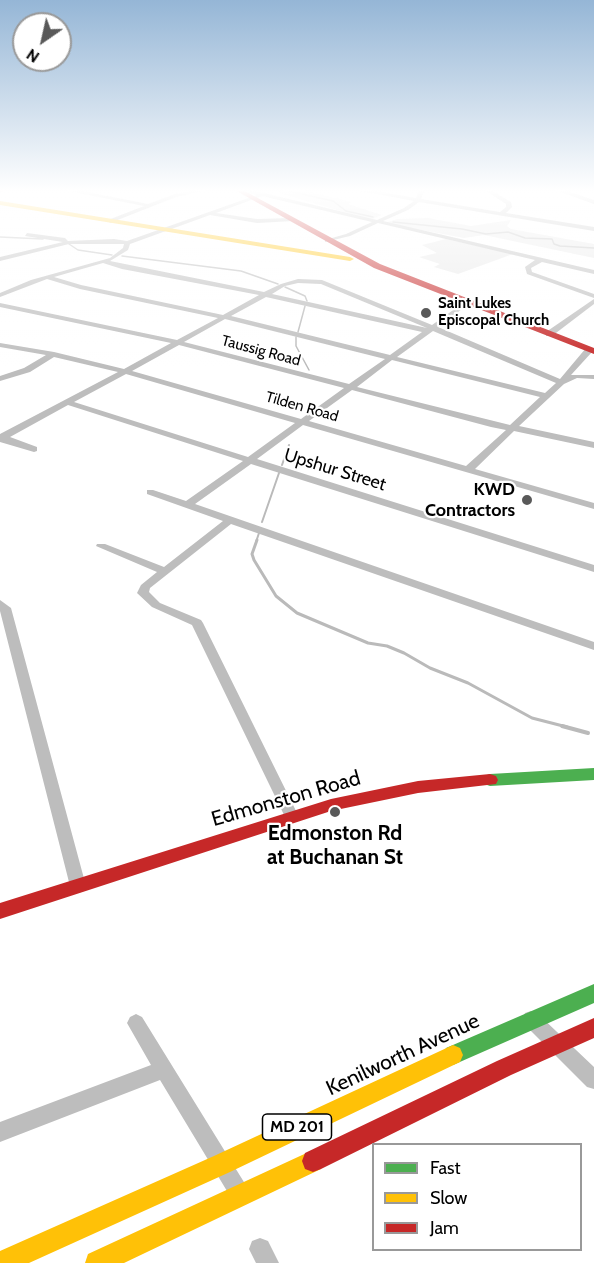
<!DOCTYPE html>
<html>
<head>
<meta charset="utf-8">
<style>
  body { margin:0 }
  #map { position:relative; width:594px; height:1263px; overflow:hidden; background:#fff; font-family:Cabin,sans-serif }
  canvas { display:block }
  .legend { position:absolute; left:372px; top:1143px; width:210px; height:108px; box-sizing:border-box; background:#fff; border:2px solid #999; margin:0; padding:8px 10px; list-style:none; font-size:18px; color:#000 }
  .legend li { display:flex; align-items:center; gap:12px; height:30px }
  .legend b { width:30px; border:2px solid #999 }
  .north { position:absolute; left:12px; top:12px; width:60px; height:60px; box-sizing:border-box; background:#fff; border:2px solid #999; border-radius:50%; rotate:214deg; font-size:16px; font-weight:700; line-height:24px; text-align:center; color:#000 }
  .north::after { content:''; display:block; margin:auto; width:21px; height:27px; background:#595959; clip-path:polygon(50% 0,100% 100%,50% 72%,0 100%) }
</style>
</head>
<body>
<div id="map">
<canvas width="594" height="1263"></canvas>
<ul class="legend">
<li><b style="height:8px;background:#4caf50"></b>Fast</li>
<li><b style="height:8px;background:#ffc107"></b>Slow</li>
<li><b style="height:8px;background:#c62828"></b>Jam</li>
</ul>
<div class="north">N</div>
</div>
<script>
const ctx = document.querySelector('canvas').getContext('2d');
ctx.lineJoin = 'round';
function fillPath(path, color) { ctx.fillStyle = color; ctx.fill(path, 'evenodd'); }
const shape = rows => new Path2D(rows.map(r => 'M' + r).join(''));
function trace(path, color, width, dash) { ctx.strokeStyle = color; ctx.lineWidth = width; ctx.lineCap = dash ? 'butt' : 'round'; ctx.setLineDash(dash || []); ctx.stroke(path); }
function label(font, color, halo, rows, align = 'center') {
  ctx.font = font + ' Cabin,sans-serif'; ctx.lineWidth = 4.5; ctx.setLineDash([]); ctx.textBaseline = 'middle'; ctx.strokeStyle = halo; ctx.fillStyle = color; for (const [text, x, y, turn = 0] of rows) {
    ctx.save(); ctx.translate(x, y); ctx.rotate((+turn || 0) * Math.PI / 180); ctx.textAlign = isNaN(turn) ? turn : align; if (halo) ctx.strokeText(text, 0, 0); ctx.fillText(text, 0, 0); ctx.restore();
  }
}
const green = shape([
  [288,189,299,189,351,202,348,204,382,215,372,219,364,218,276,192],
  [428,218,471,226,511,220,507,226,511,229,594,244,594,258,484,235,464,238,385,223,397,219],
  [446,239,513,254,458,274,434,267,440,264,419,257,437,253,422,245]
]);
const streamFar3 = shape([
  [289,191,333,201,346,211,373,217],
  [393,222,462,229,486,234,508,232,525,238,552,239,554,244,560,246,594,248],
  [0,237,43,239],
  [69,244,78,250,112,255],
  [122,256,241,271,278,284],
  [285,287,305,296,307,301],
  [298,332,305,306],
  [296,337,296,346,309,370]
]);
const streamFar2 = shape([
  [282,465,289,445],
  [262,522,279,473],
  [256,542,259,533]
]);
const streamFar1 = shape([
  [257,540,252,554,254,560,276,596,297,613,368,643,387,646,404,653,430,668,468,683,532,718,567,727]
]);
const stream = shape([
  [562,726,588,733]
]);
const street = shape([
  [59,189,72,189,148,204,175,194,201,189,213,189,176,197,110,223,108,220,144,206,59,189],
  [350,189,364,189,416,198,420,189,425,189,421,199,500,212,506,207,506,204,483,189,489,189,511,202,512,207,506,213,594,227,594,231,419,202,408,210,383,221,594,270,594,274,542,262,531,268,532,272,594,294,594,298,527,274,525,267,535,260,378,223,350,236,325,242,325,240,346,234,372,222,262,196,216,213,257,219,291,218,293,221,257,223,210,215,130,244,128,250,110,261,264,292,281,284,298,279,322,280,432,325,466,301,470,301,470,303,438,327,560,379,586,348,592,348,592,352,571,375,594,375,594,379,577,378,564,384,519,426,594,442,594,448,514,431,475,469,594,503,594,509,303,425,257,459,594,565,594,572,251,464,195,504,594,642,594,650,231,524,150,588,149,592,160,603,201,620,203,623,299,817,297,821,292,823,287,821,285,817,192,625,152,607,137,593,141,585,157,572,96,546,97,544,105,544,164,567,223,521,147,494,147,490,153,490,186,501,243,461,68,405,10,437,37,447,37,451,34,452,0,442,0,434,118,372,54,357,30,372,0,381,0,376,24,368,46,355,0,347,0,343,54,352,124,369,171,343,0,307,0,303,177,340,218,318,80,289,47,279,0,297,0,293,31,280,110,258,123,248,124,244,69,244,0,261,0,257,63,242,25,236,27,233,65,238,68,241,114,239,127,241,257,195,249,193,251,190,377,220,404,208,414,201,350,189],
  [103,263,122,269,259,295,223,315,81,285,54,277,103,263],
  [298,283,321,284,427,328,272,294,285,286,298,283],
  [266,297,422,332,390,355,231,316,266,297],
  [225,319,385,359,349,384,184,342,225,319],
  [433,331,556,383,545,393,397,357,433,331],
  [179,345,344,388,301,419,132,371,179,345],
  [392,360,540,397,510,425,357,387,392,360],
  [126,374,295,423,248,457,74,402,126,374],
  [352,390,491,427,506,430,466,466,309,421,352,390],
  [552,189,561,189,594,200,594,204,552,189],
  [594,299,594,304,552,336,546,336,546,332,594,299],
  [0,600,11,608,86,886,84,891,78,893,72,891,70,886,0,611,0,600],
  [531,1011,537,1013,594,1067,594,1089,587,1087,525,1025,522,1019,525,1013,531,1011],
  [136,1014,142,1017,247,1187,250,1194,247,1201,240,1204,233,1201,160,1080,0,1142,0,1122,151,1065,127,1023,130,1017,136,1014],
  [260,1238,268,1241,279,1263,256,1263,249,1249,252,1241,260,1238]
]);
const fast = shape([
  [594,768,594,780,490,786,484,784,482,780,484,776,490,774,594,768],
  [594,984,594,1003,453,1065,446,1062,443,1055,446,1048,594,984]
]);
const slow = shape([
  [0,201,350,257,354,259,350,261,0,205,0,201],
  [453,1045,460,1048,463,1055,460,1062,230,1172,29,1263,0,1263,0,1251,214,1156,453,1045],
  [313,1150,321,1153,324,1161,321,1169,124,1263,85,1263,88,1254,313,1150]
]);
const jam = shape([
  [0,189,10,189,0,192,0,189],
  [233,189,241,189,380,264,594,348,594,354,374,268,233,189],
  [490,774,496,776,498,780,496,784,418,793,331,811,0,919,0,903,331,799,418,781,490,774],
  [594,1018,594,1038,511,1075,321,1169,313,1172,305,1169,302,1161,305,1153,497,1061,594,1018]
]);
const markers = [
  [426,313,6,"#595959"],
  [527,500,6,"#595959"],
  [335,812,6,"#595959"]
];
const farPoinames = [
  ["Saint Lukes",438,304],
  ["Episcopal Church",438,321]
];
const farStreetnames = [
  ["Taussig Road",261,351,15],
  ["Tilden Road",302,407,16]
];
const shields = [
  [297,1127,69]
];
const shieldNames = [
  ["MD 201",297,1127]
];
const streetNames = [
  ["Upshur Street",335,470,17]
];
const poiNames = [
  ["KWD",515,490],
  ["Contractors",515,511]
];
const nearStreetnames = [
  ["Edmonston Road",286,799,-16],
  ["Kenilworth Avenue",403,1055,-25]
];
const nearPoinames = [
  ["Edmonston Rd",335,834],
  ["at Buchanan St",335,858]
];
fillPath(green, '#e8e8e8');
trace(streamFar3, '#bababa', 1.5);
trace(streamFar2, '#bababa', 2);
trace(streamFar1, '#bababa', 3);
trace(stream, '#bababa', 4);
fillPath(street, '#bdbdbd');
fillPath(fast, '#4caf50');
fillPath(slow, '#ffc107');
fillPath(jam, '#c62828');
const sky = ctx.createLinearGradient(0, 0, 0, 366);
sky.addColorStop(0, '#95b6d6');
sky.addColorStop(0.52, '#fff');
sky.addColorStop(1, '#ffffff00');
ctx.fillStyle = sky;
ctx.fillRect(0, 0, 594, 366);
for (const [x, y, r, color] of markers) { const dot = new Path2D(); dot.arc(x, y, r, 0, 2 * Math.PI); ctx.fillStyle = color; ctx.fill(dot); trace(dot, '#fff', 2); }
label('bold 15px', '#000', '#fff', farPoinames, 'left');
label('15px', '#000', '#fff', farStreetnames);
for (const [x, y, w] of shields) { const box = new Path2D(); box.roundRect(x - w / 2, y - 13, w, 26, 4.5); ctx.fillStyle = '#fff'; ctx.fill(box); trace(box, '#000', 1.5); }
label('bold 16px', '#000', null, shieldNames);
label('18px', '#000', '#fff', streetNames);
label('bold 18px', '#000', '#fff', poiNames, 'right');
label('21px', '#000', '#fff', nearStreetnames);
label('bold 21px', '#000', '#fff', nearPoinames);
</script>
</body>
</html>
